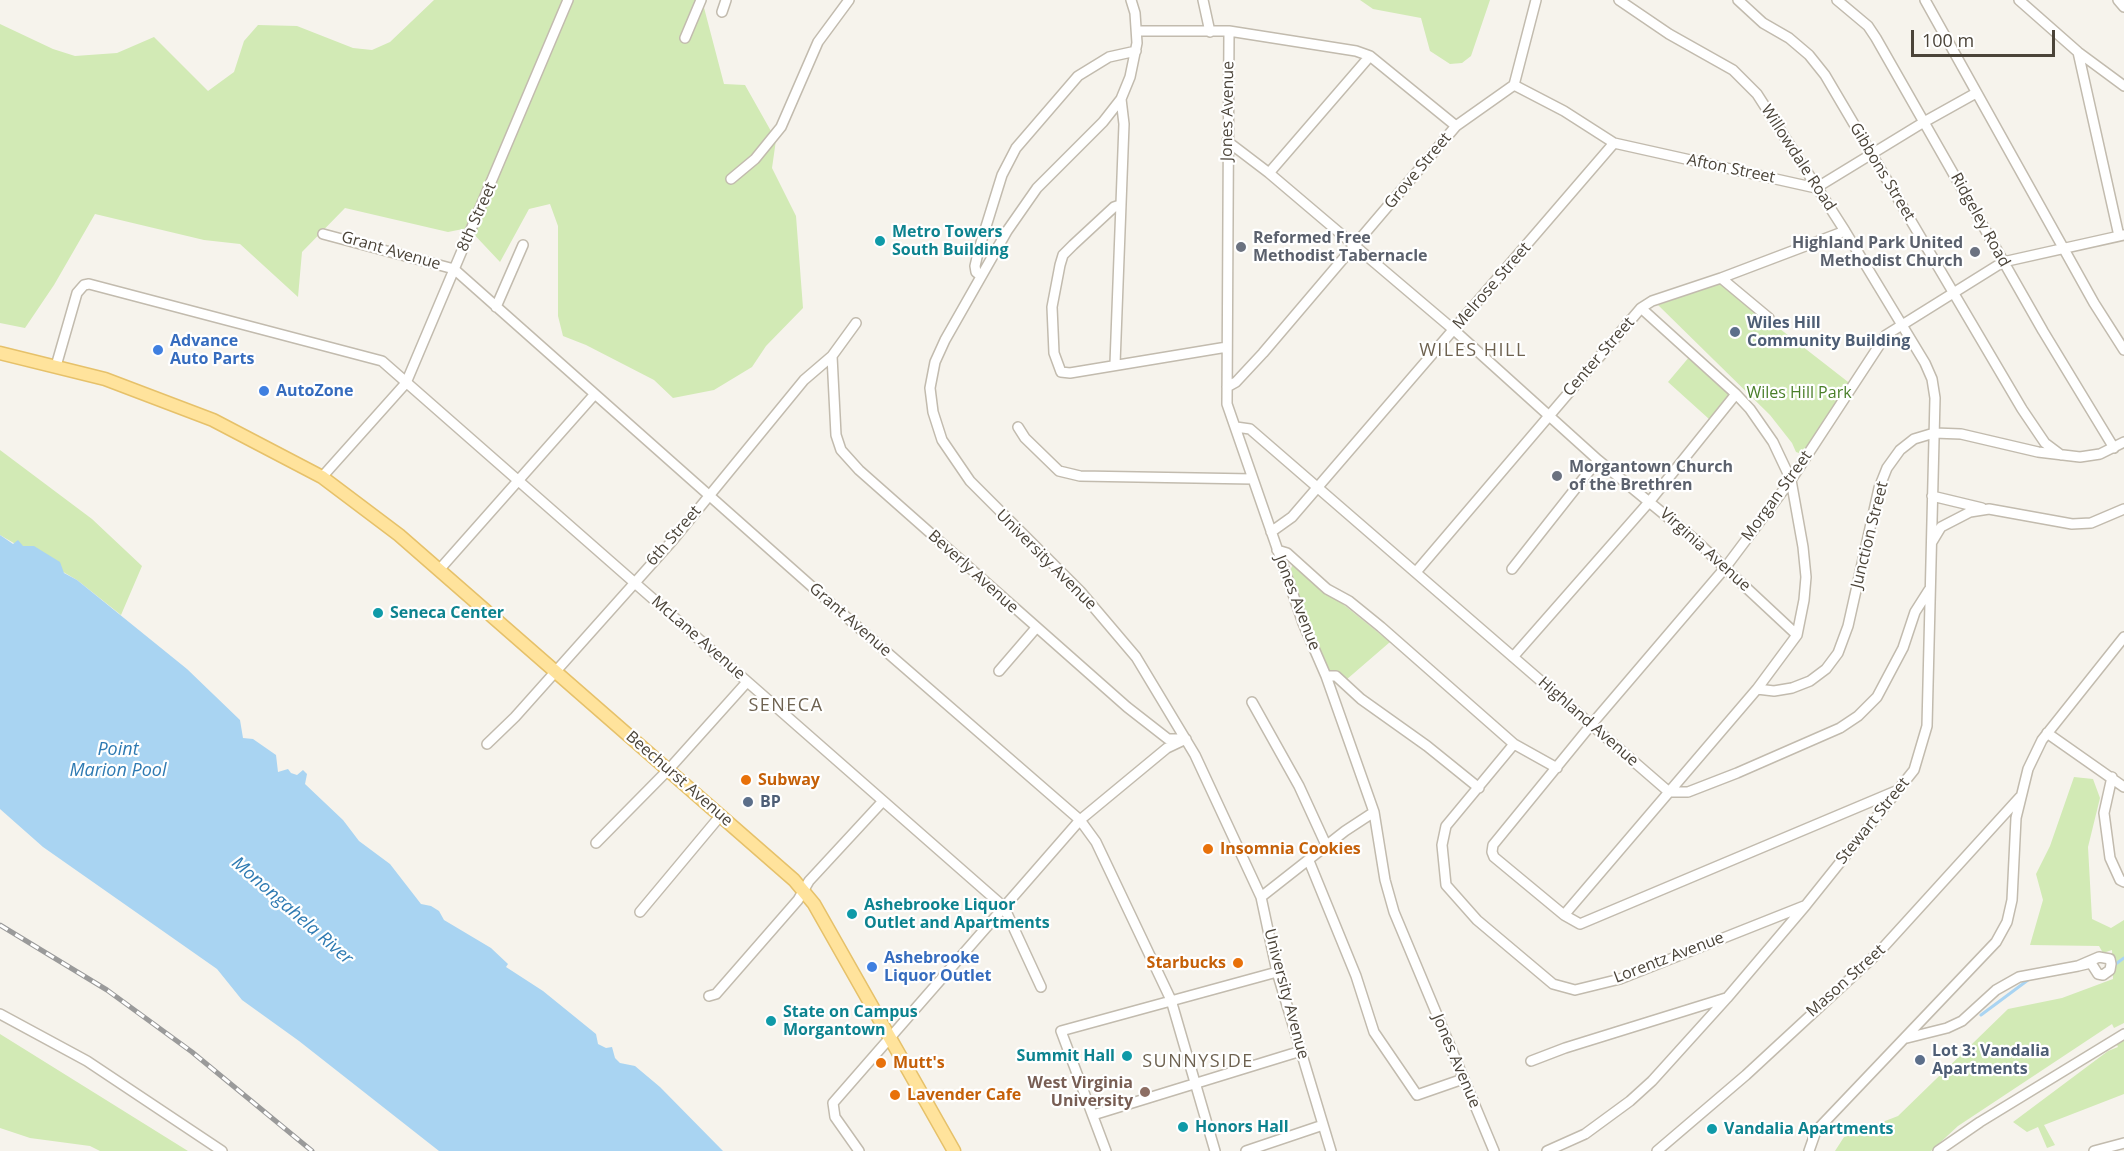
<!DOCTYPE html>
<html>
<head>
<meta charset="utf-8">
<style>
  body { margin:0 }
  #map { position:relative; width:2124px; height:1151px; overflow:hidden; background:#f6f3ec; font-family:"Open Sans",sans-serif }
  canvas { display:block }
  .scale { position:absolute; left:1911px; top:30px; width:144px; height:27px; box-sizing:border-box; border:3px solid #4b4439; border-top:0; padding-left:8px; font-size:18px; line-height:21px; white-space:nowrap; color:#4b4439; -webkit-text-stroke:4px #fff; paint-order:stroke }
</style>
</head>
<body>
<div id="map">
<canvas width="2124" height="1151"></canvas>
<div class="scale">100 m</div>
</div>
<script>
const ctx = document.querySelector('canvas').getContext('2d');
ctx.lineJoin = 'round';
function fillPath(path, color) { ctx.fillStyle = color; ctx.fill(path, 'evenodd'); }
const shape = rows => new Path2D(rows.map(r => 'M' + r).join(''));
function trace(path, color, width, dash) { ctx.strokeStyle = color; ctx.lineWidth = width; ctx.lineCap = dash ? 'butt' : 'round'; ctx.setLineDash(dash || []); ctx.stroke(path); }
function label(font, color, halo, rows, align = 'center') {
  ctx.font = font + ' "Open Sans",sans-serif'; ctx.lineWidth = 4.5; ctx.setLineDash([]); ctx.textBaseline = 'middle'; ctx.strokeStyle = halo; ctx.fillStyle = color; for (const [text, x, y, turn = 0] of rows) {
    ctx.save(); ctx.translate(x, y); ctx.rotate((+turn || 0) * Math.PI / 180); ctx.textAlign = isNaN(turn) ? turn : align; if (halo) ctx.strokeText(text, 0, 0); ctx.fillText(text, 0, 0); ctx.restore();
  }
}
const green = shape([
  [434,0,702,0,724,84,745,85,776,140,772,168,796,216,803,308,766,346,752,367,714,390,673,398,654,380,586,345,563,336,558,316,558,226,550,204,529,209,500,262,468,228,448,232,345,208,302,252,298,297,240,244,204,240,95,214,54,285,25,328,0,323,0,24,53,49,75,56,117,53,154,37,208,91,234,72,244,41,258,25,297,26,353,48,372,50,390,42],
  [1360,0,1490,0,1471,56,1462,63,1450,64,1430,51,1421,18,1373,9],
  [1721,283,1852,385,1805,455,1796,452,1792,443,1770,415,1658,305],
  [1690,356,1731,394,1709,419,1668,382],
  [0,450,92,519,142,566,121,615,77,580,0,535],
  [1293,564,1390,642,1346,680,1328,673,1289,573],
  [2074,777,2093,779,2100,798,2088,847,2092,919,2111,928,2124,920,2124,1023,2114,1028,2112,1024,1958,1126,1931,1151,1835,1151,1844,1137,1898,1116,2008,1009,2062,998,2113,979,2112,950,2103,953,2099,946,2030,945,2043,900,2036,874,2050,846],
  [0,1034,188,1151,100,1151,90,1146,30,1138,0,1128],
  [2124,1039,2124,1094,2044,1125,2055,1145,2047,1148,2038,1127,2027,1132,2013,1122,2108,1051,2118,1047,2116,1043]
]);
const water = shape([
  [0,535,13,544,18,540,23,546,34,546,60,562,64,573,77,580,187,669,240,720,243,738,253,739,276,755,278,772,288,769,291,773,297,775,303,770,307,774,305,784,343,820,359,841,390,864,421,904,431,906,439,911,444,920,491,948,508,964,506,967,543,991,596,1034,598,1044,606,1048,612,1047,615,1058,620,1063,635,1066,660,1087,723,1151,439,1151,299,1041,242,1000,217,969,43,847,0,809]
]);
const stream = shape([
  [2113,966,2124,958],
  [1981,1015,2028,980]
]);
const minor = shape([
  [1131,0,1135,13,1137,43,1130,77,1121,99,1103,122,1037,188,1007,231,945,340,935,362,930,388,933,412,942,440,970,481,1080,591,1136,657,1195,755,1261,897,1277,972,1331,1151],
  [1203,0,1210,32],
  [1738,0,1763,23,1789,38,1809,55,1825,75,2022,409,2045,443,2061,455],
  [1837,0,1868,26,1876,38,2043,331,2114,448],
  [1925,0,2094,303,2124,350],
  [2019,0,2078,52,2124,86],
  [2118,0,2124,7],
  [722,12,726,0],
  [1137,31,1229,31,1356,51,1370,56,1456,126],
  [1229,31,1227,404,1303,623,1326,676,1374,812,1385,880,1394,912,1494,1151],
  [685,38,701,0],
  [2078,52,2119,236],
  [1514,85,1564,111,1614,143,1816,188,1924,122,1976,93],
  [1227,141,1269,173,1454,330,1598,460,1693,538,1797,635],
  [1269,173,1370,56],
  [731,179,755,159,781,127,818,42,849,0],
  [1120,205,1114,207,1073,245,1063,255,1060,265,1052,307,1054,353,1061,372,1070,373,1227,347],
  [323,234,454,269,836,608,1080,820,1096,842,1171,1000,1215,1151],
  [981,276,976,272,975,266,979,249,1002,175,1016,148,1078,76,1109,57,1136,51],
  [1721,278,1769,318],
  [496,307,523,245],
  [832,356,836,435,841,450,859,470,1127,707,1168,739,1184,739],
  [1115,364,1124,124,1121,99],
  [56,366,77,293,84,285,89,284,382,361,1004,907,1041,987],
  [1227,387,1236,382,1263,353,1456,126,1514,85,1536,0],
  [1018,427,1025,438,1059,471,1080,476,1253,479],
  [1236,427,1250,429,1669,792,1688,792,1737,773,1840,728,1858,716,1877,697,1903,648,1915,612,1929,590],
  [322,477,406,383,568,0],
  [1932,496,1982,508],
  [1271,532,1292,517,1614,143],
  [1932,542,1941,527,1970,512,1989,509,2072,524,2091,523,2124,509],
  [1277,550,1287,553,1327,589,1349,601,1381,627,1514,744,1557,768],
  [1512,569,1598,460],
  [439,570,594,395],
  [1416,572,1641,308,1652,301,1721,278,1845,231],
  [1513,657,1650,501,1736,394],
  [999,671,1036,628],
  [1326,676,1336,676,1361,699,1427,746,1479,788],
  [1757,689,1774,691,1792,688,1810,681,1826,669,1838,653,1848,626,1879,488,1887,468,1900,450,1914,439,1934,433,1961,434,2038,452,2080,457,2100,454,2124,442],
  [1252,702,1299,786,1327,847],
  [2047,733,2124,787],
  [487,744,515,717,673,540,804,380,832,356,856,323],
  [1514,744,1446,826,1442,845,1446,885,1477,920,1553,984,1575,990,1620,979,1804,906],
  [2112,777,2104,813,2110,858,2120,880,2124,882],
  [1896,791,1580,924,1564,915,1494,857,1492,852,1493,845,1591,725,1725,568,1791,480,1886,335,2003,262,2124,235],
  [596,843,669,769,747,682],
  [1309,861,1356,976,1374,1032,1417,1095,1463,1079],
  [1261,897,1345,831,1374,812],
  [640,912,721,815],
  [1564,915,1757,689,1797,635,1804,600,1806,577,1803,547,1791,480,1773,442,1750,409,1736,394,1641,308],
  [709,996,716,994,798,900,809,881,883,801],
  [0,1014,87,1061,222,1151],
  [1907,1038,1947,1028,1962,1021,1996,990,2019,977,2078,966,2099,957,2110,959,2111,964,2110,970,2103,975,2098,974,2091,963,2078,966],
  [1531,1061,1565,1048,1726,998],
  [1093,1115,1301,1051],
  [859,1151,835,1117,833,1103,1080,820,1167,748,1186,739],
  [1106,1151,1061,1031,1277,972],
  [1246,1151,1323,1125],
  [1547,1151,1585,1134,1630,1101,1652,1081,1727,998,1806,905,1914,770,1927,726,1935,398,1932,379,1925,363,1845,231,1757,94,1733,70,1669,34,1619,0],
  [1657,1151,1746,1075,1879,952,2020,797],
  [1809,1151,1816,1131,1996,942,2007,922,2012,900,2016,818,2028,769,2042,740,2124,637],
  [1938,1151,1980,1122,2124,1034],
  [2094,1151,2124,1143]
]);
const major = shape([
  [0,353,105,379,213,420,322,477,399,535,794,880,814,904,954,1151]
]);
const rail = shape([
  [0,925,107,990,192,1052,312,1151]
]);
const markers = [
  [880,241,6,"#0f9aa8"],
  [1241,247,6,"#6b7280"],
  [1975,252,6,"#6b7280"],
  [1735,332,6,"#5c6f8a"],
  [158,350,6,"#3f7fe0"],
  [264,391,6,"#3f7fe0"],
  [1557,476,6,"#6b7280"],
  [378,613,6,"#0f9aa8"],
  [746,780,6,"#e8710a"],
  [748,802,6,"#5c6f8a"],
  [1208,849,6,"#e8710a"],
  [852,914,6,"#0f9aa8"],
  [1238,963,6,"#e8710a"],
  [872,967,6,"#3f7fe0"],
  [771,1021,6,"#0f9aa8"],
  [1127,1056,6,"#0f9aa8"],
  [1920,1060,6,"#5c6f8a"],
  [881,1063,6,"#e8710a"],
  [1145,1092,6,"#8d6e63"],
  [895,1095,6,"#e8710a"],
  [1183,1127,6,"#0f9aa8"],
  [1712,1129,6,"#0f9aa8"]
];
const streetNames = [
  ["Jones Avenue",1228,111,-89],
  ["Willowdale Road",1798,158,57],
  ["Afton Street",1731,169,12],
  ["Grove Street",1418,171,-50],
  ["Gibbons Street",1882,172,59],
  ["8th Street",477,217,-66],
  ["Ridgeley Road",1980,220,61],
  ["Grant Avenue",391,251,16],
  ["Melrose Street",1492,286,-49],
  ["Center Street",1599,357,-49],
  ["Morgan Street",1777,496,-54],
  ["Junction Street",1870,535,-76],
  ["6th Street",674,536,-49],
  ["Virginia Avenue",1705,550,42],
  ["University Avenue",1046,560,45],
  ["Beverly Avenue",973,572,42],
  ["Jones Avenue",1297,603,69],
  ["Grant Avenue",850,620,41],
  ["McLane Avenue",698,638,41],
  ["Highland Avenue",1588,722,41],
  ["Beechurst Avenue",679,779,41],
  ["Stewart Street",1873,821,-51],
  ["Lorentz Avenue",1669,958,-21],
  ["Mason Street",1846,981,-42],
  ["University Avenue",1286,994,75],
  ["Jones Avenue",1456,1061,67]
];
const cultureNames = [
  ["Metro Towers",892,232],
  ["South Building",892,250],
  ["Seneca Center",390,613],
  ["Ashebrooke Liquor",864,905],
  ["Outlet and Apartments",864,923],
  ["State on Campus",783,1012],
  ["Morgantown",783,1030],
  ["Summit Hall",1115,1056,"right"],
  ["Honors Hall",1195,1127],
  ["Vandalia Apartments",1724,1129]
];
const worshipNames = [
  ["Reformed Free",1253,238],
  ["Methodist Tabernacle",1253,256],
  ["Highland Park United",1963,243,"right"],
  ["Methodist Church",1963,261,"right"],
  ["Morgantown Church",1569,467],
  ["of the Brethren",1569,485]
];
const serviceNames = [
  ["Wiles Hill",1747,323],
  ["Community Building",1747,341],
  ["BP",760,802],
  ["Lot 3: Vandalia",1932,1051],
  ["Apartments",1932,1069]
];
const shopNames = [
  ["Advance",170,341],
  ["Auto Parts",170,359],
  ["AutoZone",276,391],
  ["Ashebrooke",884,958],
  ["Liquor Outlet",884,976]
];
const parkNames = [
  ["Wiles Hill Park",1799,393]
];
const foodNames = [
  ["Subway",758,780],
  ["Insomnia Cookies",1220,849],
  ["Starbucks",1226,963,"right"],
  ["Mutt's",893,1063],
  ["Lavender Cafe",907,1095]
];
const educationNames = [
  ["West Virginia",1133,1083],
  ["University",1133,1101]
];
const neighbourhoodNames = [
  ["WILES HILL",1473,351],
  ["SENECA",786,706],
  ["SUNNYSIDE",1198,1062]
];
const waterNames = [
  ["Point",118,750],
  ["Marion Pool",118,771],
  ["Monongahela River",292,911,41]
];
fillPath(green, '#d2eab5');
fillPath(water, '#a9d4f2');
trace(stream, '#a9d4f2', 3);
trace(minor, '#c2bbae', 12);
trace(major, '#e6c16a', 15);
trace(minor, '#fff', 9);
trace(major, '#ffe39c', 12);
trace(rail, '#9a9a9a', 5);
trace(rail, '#fff', 3, [9]);
for (const [x, y, r, color] of markers) { const dot = new Path2D(); dot.arc(x, y, r, 0, 2 * Math.PI); ctx.fillStyle = color; ctx.fill(dot); trace(dot, '#fff', 2); }
label('16px', '#4b4439', '#fff', streetNames);
label('bold 16px', '#0d838f', '#fff', cultureNames, 'left');
label('bold 16px', '#5b616d', '#fff', worshipNames, 'left');
label('bold 16px', '#4e5e75', '#fff', serviceNames, 'left');
label('bold 16px', '#366cbe', '#fff', shopNames, 'left');
label('16px', '#4a7f2a', '#fff', parkNames);
label('bold 16px', '#c56008', '#fff', foodNames, 'left');
label('bold 16px', '#785e54', '#fff', educationNames, 'right');
ctx.letterSpacing = '1.5px';
label('18px', '#6e6250', '#fff', neighbourhoodNames);
ctx.letterSpacing = '0px';
label('italic 18px', '#2e7ab2', '#fff', waterNames);
</script>
</body>
</html>
